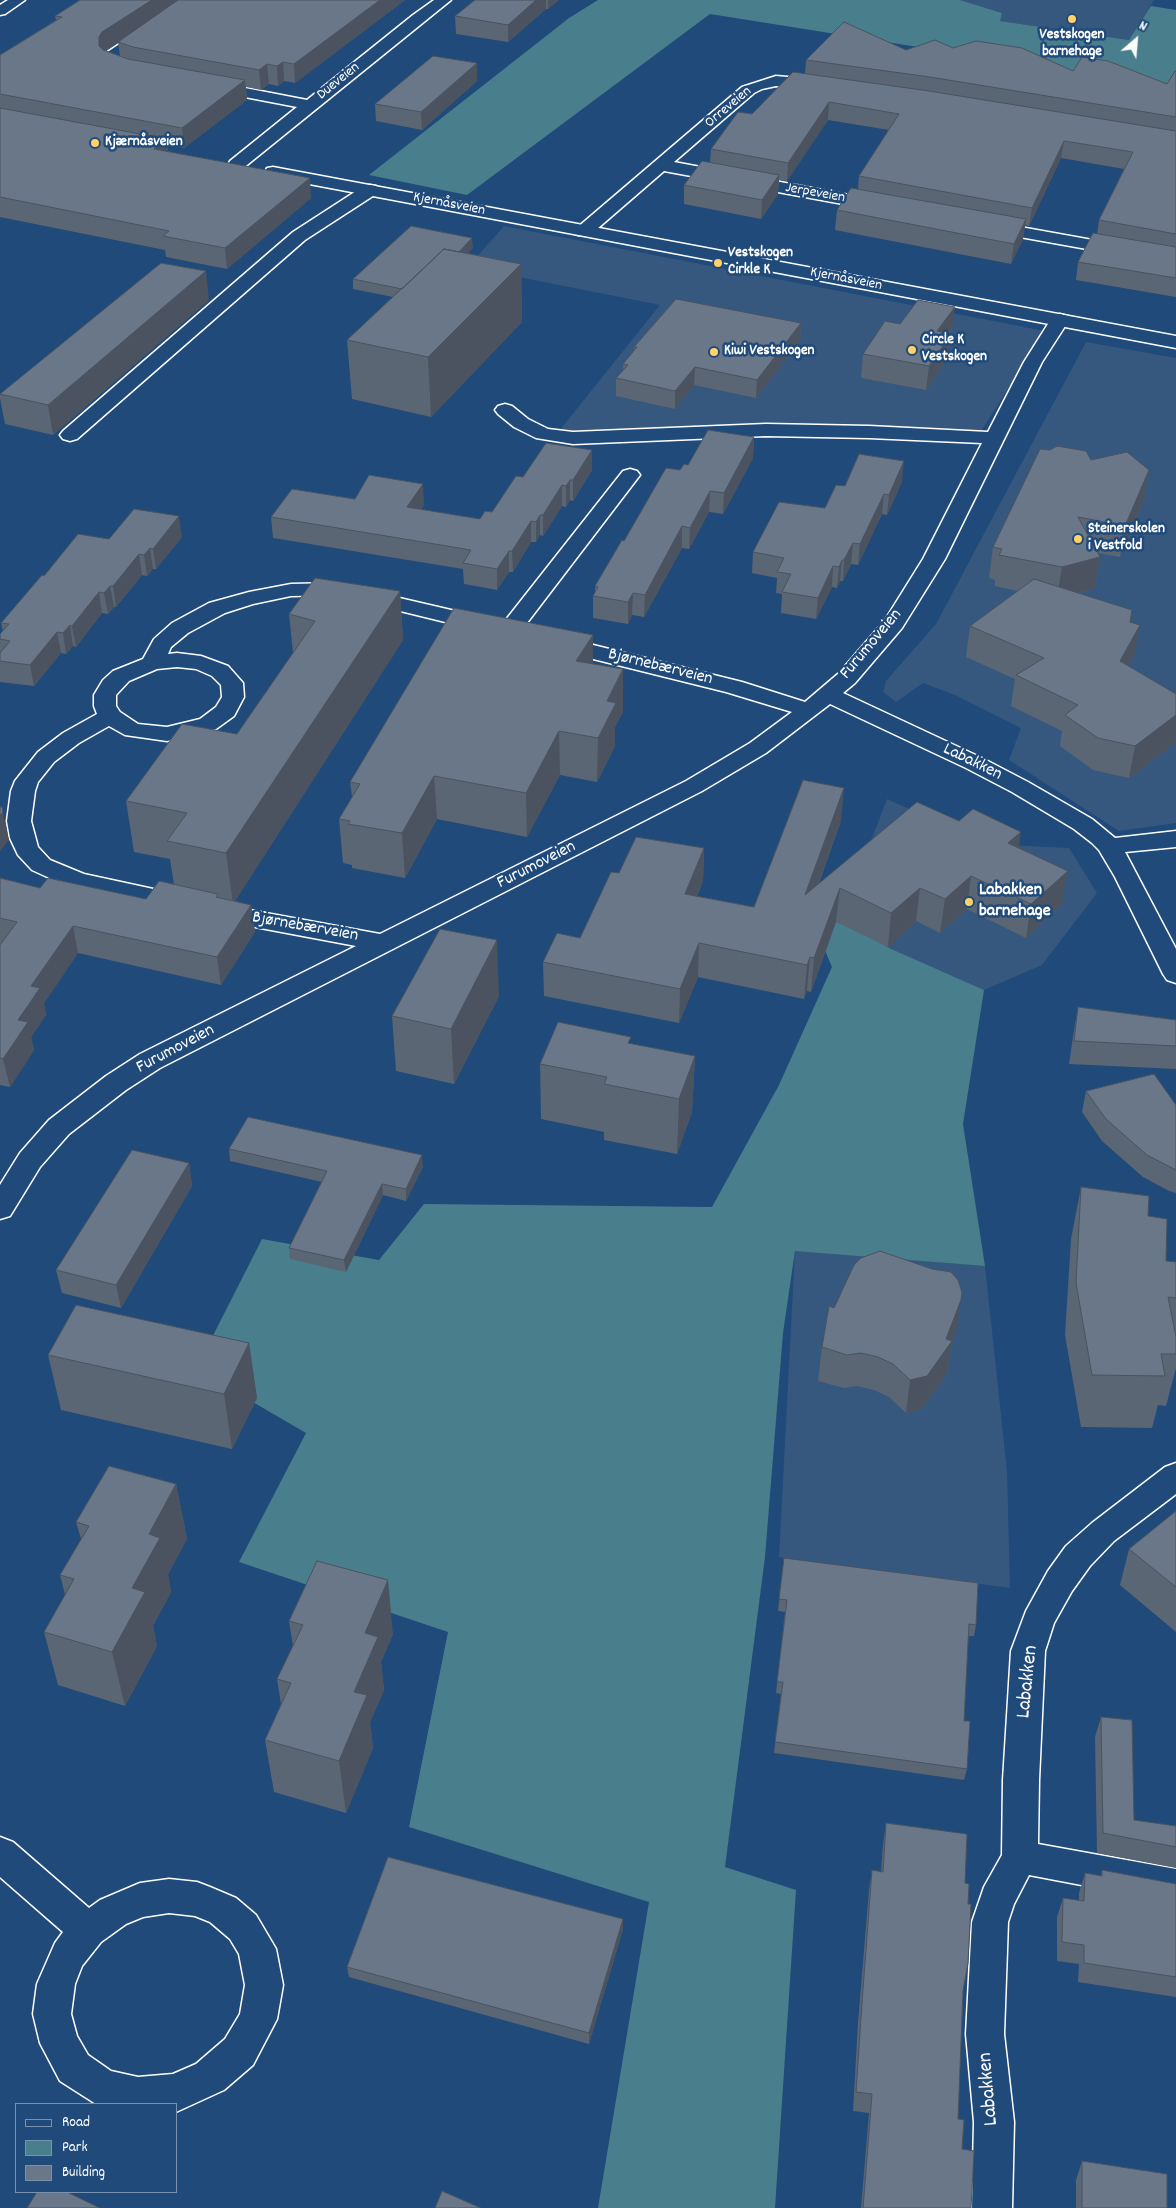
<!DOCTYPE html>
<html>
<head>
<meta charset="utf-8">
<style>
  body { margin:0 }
  #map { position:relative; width:1176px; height:2208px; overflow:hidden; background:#1f4a7a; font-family:Dekko,sans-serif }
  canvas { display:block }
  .legend { position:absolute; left:15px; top:2103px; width:162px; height:90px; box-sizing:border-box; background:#1f4a7a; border:1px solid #7992af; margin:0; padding:6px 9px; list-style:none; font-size:15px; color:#fff }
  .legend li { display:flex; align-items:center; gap:10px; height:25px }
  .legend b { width:25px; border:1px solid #7992af }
  .north { position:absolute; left:1111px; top:15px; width:50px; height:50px; -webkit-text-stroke:4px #1f4a7a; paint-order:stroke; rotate:27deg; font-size:14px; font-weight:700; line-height:20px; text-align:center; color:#fff }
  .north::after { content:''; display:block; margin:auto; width:18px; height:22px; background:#fff; clip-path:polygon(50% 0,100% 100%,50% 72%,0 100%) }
</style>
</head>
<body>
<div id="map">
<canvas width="1176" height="2208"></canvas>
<ul class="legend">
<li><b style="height:6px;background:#1f4a7a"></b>Road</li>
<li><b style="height:14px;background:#497e8c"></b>Park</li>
<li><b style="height:14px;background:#6a7788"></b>Building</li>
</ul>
<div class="north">N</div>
</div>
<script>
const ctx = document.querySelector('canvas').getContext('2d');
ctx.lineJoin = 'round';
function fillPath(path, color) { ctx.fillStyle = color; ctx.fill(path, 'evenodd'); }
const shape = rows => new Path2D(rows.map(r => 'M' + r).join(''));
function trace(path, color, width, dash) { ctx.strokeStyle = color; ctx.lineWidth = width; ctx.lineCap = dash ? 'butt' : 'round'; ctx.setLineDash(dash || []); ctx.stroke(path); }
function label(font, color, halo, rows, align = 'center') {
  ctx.font = font + ' Dekko,sans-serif'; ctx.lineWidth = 5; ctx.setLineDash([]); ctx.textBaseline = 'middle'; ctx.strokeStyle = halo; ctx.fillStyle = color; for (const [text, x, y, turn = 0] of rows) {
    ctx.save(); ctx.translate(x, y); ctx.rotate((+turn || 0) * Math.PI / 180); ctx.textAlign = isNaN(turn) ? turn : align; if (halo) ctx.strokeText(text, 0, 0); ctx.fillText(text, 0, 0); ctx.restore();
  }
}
const built = shape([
  [960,0,1154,0,1130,40,999,21,1002,13],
  [504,226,1045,331,980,433,726,435,551,441,660,305,468,267],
  [1086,342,1176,358,1176,823,1119,831,1009,760,1021,728,955,695,923,683,896,702,883,692,886,681,936,624],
  [887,799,987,844,1069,848,1097,893,1042,965,984,990,887,947,844,912],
  [795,1250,985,1266,1007,1471,1010,1588,779,1557]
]);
const green = shape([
  [598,0,960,0,1002,13,1000,21,1129,40,1151,6,1176,10,1176,88,710,14,467,195,369,175,569,18],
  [844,912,887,947,984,990,963,1124,985,1266,795,1251,783,1333,765,1557,725,1867,796,1890,775,2208,598,2208,649,1902,409,1827,448,1632,239,1562,306,1433,196,1369,262,1239,379,1260,424,1204,712,1207,779,1085,832,967,812,920]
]);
const minor = shape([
  [186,0,203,0,119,58,119,62,123,66,141,70,143,73,141,76,135,78,113,72,106,67,103,64,103,56,106,53,186,0],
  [434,0,451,0,242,169,230,169,228,165,230,161,297,107,203,89,201,86,203,83,209,81,307,100,413,15,434,0],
  [776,76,822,80,828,82,830,85,828,88,822,90,776,86,762,89,754,93,674,162,881,201,887,202,890,206,887,210,881,211,664,171,590,235,578,235,575,231,578,227,742,87,776,76],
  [370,185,376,186,378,190,376,194,305,240,77,439,70,441,63,439,60,435,63,431,293,232,364,186,370,185],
  [987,221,1176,255,1176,265,981,230,978,226,981,222,987,221],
  [1060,314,1067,316,1069,320,1042,362,945,559,902,628,855,683,843,693,982,758,1028,782,1092,819,1115,838,1176,831,1176,847,1125,852,1176,949,1176,983,1167,980,1163,974,1115,877,1099,850,1092,843,1074,829,1012,792,966,768,830,704,766,753,702,791,160,1068,126,1090,69,1134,40,1167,10,1216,0,1219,0,1185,20,1153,49,1120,106,1076,140,1054,356,946,255,927,67,886,32,870,18,855,10,838,7,821,11,791,15,781,38,752,63,733,97,714,94,706,94,695,103,680,113,671,143,659,154,639,172,623,209,603,249,592,291,584,335,583,494,620,497,625,494,630,486,632,335,595,291,596,253,604,225,613,188,633,171,647,168,654,177,653,201,656,228,666,243,683,244,697,234,716,216,729,167,741,125,735,109,726,79,743,54,762,38,782,35,791,31,821,38,847,50,860,84,874,255,911,380,934,686,781,750,743,792,712,726,692,549,648,546,643,549,638,557,636,742,682,805,702,839,673,885,620,923,559,982,443,869,438,766,436,573,444,536,438,514,427,498,414,495,410,498,406,505,404,512,406,528,419,548,429,573,432,766,424,869,426,988,432,1024,362,1053,316,1060,314],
  [177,667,196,669,212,676,221,685,222,697,216,707,200,719,167,727,138,724,120,712,116,706,116,695,129,681,157,669,177,667],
  [630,469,637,471,640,475,517,636,509,638,501,636,498,631,501,626,623,471,630,469],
  [1176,1463,1176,1494,1114,1541,1090,1566,1072,1591,1054,1623,1045,1651,1039,1780,1038,1844,1176,1869,1176,1903,1029,1875,1014,1904,1008,1922,1004,2034,1014,2122,1012,2208,972,2208,974,2122,966,2034,972,1922,984,1887,1002,1855,1003,1780,1011,1651,1026,1611,1048,1571,1066,1546,1092,1523,1165,1467,1176,1463],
  [0,1837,13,1842,89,1908,100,1900,140,1883,169,1879,197,1882,210,1887,236,1898,256,1915,276,1949,283,1985,277,2019,253,2065,224,2090,176,2112,176,2104,96,2104,60,2081,40,2043,33,2014,37,1984,55,1943,63,1932,0,1877,0,1837],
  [169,1913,195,1916,210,1922,230,1939,239,1954,245,1985,240,2014,225,2039,196,2064,173,2074,138,2077,111,2071,88,2055,77,2036,71,2014,75,1984,82,1966,101,1942,126,1924,143,1917,169,1913]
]);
const secondary = shape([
  [8,0,25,0,5,14,0,15,0,5,8,0],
  [273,167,1176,336,1176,348,267,176,265,172,267,168,273,167]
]);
const wall = shape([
  [405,0,295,83,284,81,278,86,269,84,261,90,246,87,247,100,184,148,167,145,168,151,311,198,227,269,166,257,165,250,0,217,0,55,56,20,55,16],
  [118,42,120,56,106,51,111,47],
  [475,0,559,0,548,9,546,9,508,42,456,34,455,16],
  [953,48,1073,71,1167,84,1176,71,1176,297,1076,280,1078,262,1097,234,1099,220,1124,169,1061,158,1029,226,1025,225,1023,239,1011,264,835,230,837,210,858,189,859,176,889,130,828,120,787,181,779,180,778,194,761,219,684,204,684,185,710,162,711,149,752,114,805,74,806,60,906,50],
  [477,63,477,81,422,130,376,121,375,104],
  [473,248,467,253,521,264,522,322,431,417,352,399,347,340,393,297,353,289,353,279],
  [209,300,53,435,5,424,0,398,0,394],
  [801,323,800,341,756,398,694,385,675,409,616,396,616,378,623,371,623,364,634,352,634,347],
  [900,324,952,330,950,334,948,358,926,390,861,378,863,354],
  [754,437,753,458,723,514,709,512,689,549,682,548,644,617,632,615,628,624,593,618,593,596,595,593,595,586,624,541,688,465],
  [1091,460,1149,470,1144,500,1120,557,1098,553,1100,557,1095,588,1078,593,1130,622,1134,656,1128,666,1176,694,1176,742,1129,778,1093,770,1060,746,1062,731,1011,706,1015,679,966,657,970,626,1018,591,995,586,995,580,989,578,993,547],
  [592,470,573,501,570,500,566,507,562,506,543,536,540,535,536,542,531,542,513,572,509,572,497,590,464,584,463,569,273,538,271,517,355,499,424,505,421,510,480,519,492,512,523,477],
  [902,482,887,515,882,514,858,565,851,564,843,581,840,581,837,588,832,587,816,619,781,613,782,594,776,593,777,578,752,573,753,552,825,508,845,486],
  [182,537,156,569,153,569,147,576,142,575,116,607,114,607,108,614,102,613,76,647,73,646,66,654,61,653,34,686,0,682,0,634,3,631,1,623,44,576,109,539],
  [400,591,403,640,235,901,251,905,255,932,221,985,78,953,44,1003,46,1015,31,1037,34,1050,10,1087,0,1085,0,878,40,888,146,899,174,885,170,859,134,852,126,801,237,734,293,653,289,614],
  [593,635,593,664,623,669,623,712,615,727,615,746,597,782,560,775,527,837,437,819,405,878,352,868,352,865,343,863,339,819,352,797,350,782],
  [841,821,819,883,1019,848,1062,904,1026,938,967,909,940,933,916,921,888,947,836,922,811,992,807,991,804,999,698,977,679,1023,544,996,543,962,580,938,619,873,704,848,703,881,697,896,754,907],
  [499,996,454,1084,396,1071,392,1016],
  [1078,1007,1176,1020,1176,1069,1069,1064,1074,1030],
  [631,1044,695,1056,692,1112,677,1154,604,1140,604,1132,541,1119,540,1064],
  [1086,1091,1176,1105,1176,1193,1169,1191,1143,1177,1102,1141,1082,1112],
  [229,1149,423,1167,406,1201,383,1195,346,1272,290,1259,289,1248,322,1182,230,1161],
  [189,1163,192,1186,121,1308,62,1293,56,1270],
  [1081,1187,1148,1216,1166,1261,1176,1262,1176,1368,1166,1406,1158,1405,1152,1428,1081,1427,1065,1335,1071,1239],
  [956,1333,952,1343,947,1374,922,1409,906,1413,889,1397,874,1390,857,1386,844,1388,818,1381,822,1347],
  [249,1343,257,1398,232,1449,61,1410,48,1355],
  [176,1484,187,1539,168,1574,171,1592,153,1626,157,1646,125,1706,58,1685,44,1632,65,1595,60,1575,81,1539,76,1522],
  [1176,1511,1176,1632,1120,1585,1129,1549],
  [784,1558,976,1625,974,1636,968,1636,964,1721,967,1769,964,1780,774,1753,781,1694,776,1693,785,1612,778,1611],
  [289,1621,393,1634,381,1662,384,1690,370,1722,373,1748,346,1813,274,1792,265,1740,281,1704,277,1679,293,1646],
  [1101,1717,1134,1820,1176,1826,1176,1868,1097,1853,1095,1737],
  [886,1823,965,1883,963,1991,958,2119,962,2149,971,2208,861,2208,869,2113,853,2111,858,2023,869,1890,872,1870,881,1872,883,1844],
  [1102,1870,1176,1884,1176,1997,1078,1982,1079,1964,1057,1961,1057,1917,1063,1898,1079,1901,1079,1893,1085,1873,1101,1876],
  [623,1929,589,2044,349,1977,347,1967],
  [1082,2161,1167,2208,1076,2208,1076,2180]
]);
const shadedWall = shape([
  [152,0,183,0,105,51,99,46,99,37,102,32],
  [380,0,405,0,295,83,294,64],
  [536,0,546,0,546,9,508,42,508,25],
  [548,0,559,0,548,9],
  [283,62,284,81,278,86,277,66],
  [477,63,477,81,422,130,421,112],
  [267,64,269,84,261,90,259,70],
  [245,80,247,100,184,148,182,128],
  [829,102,828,120,787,181,788,163],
  [167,139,169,159,154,149],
  [1064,141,1061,158,1029,226,1032,208],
  [779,175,778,194,761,219,762,200],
  [310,178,311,198,227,269,225,248],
  [1026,219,1023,239,1011,264,1014,244],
  [472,238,473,248,419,302,419,292],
  [521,264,522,322,431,417,428,357],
  [206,271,209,300,53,435,48,405],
  [955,307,952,330,934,355,937,331],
  [801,323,800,341,756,398,757,380],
  [951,334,948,358,926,390,929,366],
  [695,367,694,385,675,409,675,391],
  [754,437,753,458,723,514,724,493],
  [592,450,592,470,573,501,573,480],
  [904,461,902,482,887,515,889,495],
  [1149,470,1144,500,1120,557,1125,526],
  [570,480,570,500,566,507,566,486],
  [423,484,424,505,408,528,407,507],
  [562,485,562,506,543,536,543,515],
  [710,491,709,512,689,549,690,528],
  [884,494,882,514,858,565,860,544],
  [540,515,540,535,536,542,536,522],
  [179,516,182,537,156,569,153,549],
  [531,521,531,542,513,572,512,551],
  [682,526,682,548,644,617,645,595],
  [853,543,851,564,843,581,844,560],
  [150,548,153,569,147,576,144,555],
  [509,551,509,572,497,590,497,569],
  [139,554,142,575,116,607,113,586],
  [1100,557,1095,588,1057,598,1062,567],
  [842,560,840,581,837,588,839,567],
  [833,566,832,587,816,619,818,598],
  [110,586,114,607,108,614,104,593],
  [400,591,403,640,233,904,226,853],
  [99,592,102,613,76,647,72,626],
  [633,593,632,615,628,624,628,602],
  [70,625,73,646,66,654,63,633],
  [1140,625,1134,656,1114,692,1120,661],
  [57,632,61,653,34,686,30,665],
  [593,635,593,678,576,661],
  [623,669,623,712,615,727,615,746,597,782,598,738,607,701],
  [1176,715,1176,742,1129,778,1135,746],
  [559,731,560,775,527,837,526,793],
  [434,776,437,819,405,878,402,833],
  [844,788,841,821,802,928,805,895],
  [3,812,9,840,0,851,0,816],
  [1021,832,1016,865,1008,843],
  [704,848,703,881,683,927,685,894],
  [1068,871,1062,904,1026,938,1031,904],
  [971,876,967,909,940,933,945,899],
  [840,888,836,922,811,992,814,958],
  [920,888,916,921,888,947,891,913],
  [251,905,255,932,221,985,217,957],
  [73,926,78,953,44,1003,46,1015,31,1037,34,1050,10,1087,3,1059,31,986],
  [497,940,499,996,454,1084,451,1029],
  [699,943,698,977,679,1023,680,989],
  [810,957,807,991,804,999,807,965],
  [695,1056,692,1112,677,1154,679,1099],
  [422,1155,423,1167,406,1201,406,1189],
  [189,1163,192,1186,121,1308,116,1285],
  [382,1184,383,1195,346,1272,344,1260],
  [961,1300,956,1333,952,1343,947,1374,922,1409,906,1413,910,1380,946,1339],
  [249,1343,257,1398,232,1449,224,1394],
  [176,1484,187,1539,168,1574,171,1592,153,1626,157,1646,125,1706,112,1652,149,1534],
  [388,1580,393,1634,381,1662,384,1690,370,1722,373,1748,346,1813,339,1761,365,1633],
  [623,1919,623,1929,589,2044,589,2033]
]);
const building = shape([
  [80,0,152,0,102,32,99,37,99,46,103,50,128,59,245,80,182,128,0,94,0,55,62,17,55,16,80,0],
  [178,0,380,0,294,64,283,62,277,66,267,64,259,70,133,47,118,42,178,0],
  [475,0,536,0,508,25,455,16,475,0],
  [844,22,906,50,935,40,953,48,976,41,1022,48,1073,71,1082,57,1108,61,1167,84,1175,71,1176,71,1176,117,930,77,806,60,844,22],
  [433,56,477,63,421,112,375,104,433,56],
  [793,72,929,91,1176,131,1176,234,1099,220,1133,152,1064,141,1032,208,859,176,899,114,829,102,788,163,711,149,738,112,752,114,793,72],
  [0,108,167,139,154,149,310,178,225,248,163,236,169,231,0,197,0,108],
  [702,161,779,175,762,200,684,185,702,161],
  [851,188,1026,219,1014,244,837,210,851,188],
  [411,226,472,238,459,252,444,249,402,289,353,279,411,226],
  [1093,233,1176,247,1176,278,1078,262,1093,233],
  [444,249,521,264,428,357,347,340,444,249],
  [161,263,206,271,48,405,0,394,161,263],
  [676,299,801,323,757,380,695,367,675,391,616,378,628,365,623,364,637,347,634,347,676,299],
  [918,300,955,307,937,331,951,334,929,366,863,354,885,321,900,324,918,300],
  [708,430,754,437,724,493,710,491,690,528,682,526,645,595,633,593,628,602,593,596,598,587,595,586,622,540,624,541,666,468,680,470,684,464,688,465,708,430],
  [546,443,592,450,573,480,570,480,566,486,562,485,543,515,540,515,536,522,531,521,512,551,509,551,497,569,463,563,471,550,271,517,292,489,355,499,369,475,423,484,407,507,480,519,485,511,492,512,516,476,523,477,546,443],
  [1057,446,1086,451,1091,460,1127,452,1149,470,1125,526,1078,517,1100,557,1062,567,999,555,1002,549,993,547,1040,449,1050,450,1057,446],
  [859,454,904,461,889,495,884,494,860,544,853,543,844,560,842,560,839,567,833,566,818,598,782,592,791,574,777,572,784,558,753,552,779,502,825,508,836,485,845,486,859,454],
  [134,509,179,516,153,549,150,548,144,555,139,554,113,586,110,586,104,593,99,592,72,626,70,625,63,633,57,632,30,665,0,661,0,653,10,641,0,639,0,634,9,624,1,623,42,575,44,576,78,534,109,539,134,509],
  [315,578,400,591,226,853,167,841,187,813,126,801,182,724,237,734,315,621,289,614,315,578],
  [1034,579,1132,610,1130,622,1140,625,1120,661,1176,694,1176,715,1135,746,1098,738,1065,715,1078,705,1016,675,1044,658,970,626,1034,579],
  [454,608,593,635,576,661,623,669,607,701,616,703,598,738,559,731,526,793,434,776,402,833,348,824,350,821,339,819,360,784,350,782,454,608],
  [803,780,844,788,805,895,917,802,959,821,973,809,1021,832,1008,843,1068,871,1031,904,971,876,945,899,920,888,891,913,840,888,814,958,810,957,807,965,699,943,680,989,543,962,557,933,580,938,611,872,619,873,636,837,704,848,685,894,754,907,803,780],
  [0,807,2,807,3,812,0,816,0,807],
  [0,878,40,888,48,878,146,899,159,881,218,894,216,897,251,905,217,957,73,926,31,986,40,988,18,1020,28,1022,3,1059,0,1058,0,945,17,922,0,918,0,878],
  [440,929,497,940,451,1029,392,1016,440,929],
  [1078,1007,1176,1020,1176,1046,1074,1041,1078,1007],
  [558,1022,631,1037,628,1043,695,1056,679,1099,604,1084,607,1077,540,1064,558,1022],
  [1154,1074,1176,1105,1176,1170,1147,1155,1106,1119,1086,1091,1154,1074],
  [248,1117,422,1155,406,1189,382,1184,344,1260,289,1248,327,1171,229,1149,248,1117],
  [132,1150,189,1163,116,1285,56,1270,132,1150],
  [1081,1187,1149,1196,1148,1216,1167,1219,1166,1261,1176,1262,1176,1298,1168,1297,1176,1337,1176,1354,1161,1354,1165,1376,1092,1375,1076,1283,1081,1187],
  [880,1251,932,1269,951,1272,958,1280,962,1292,961,1300,946,1339,952,1341,927,1376,910,1380,893,1364,878,1357,861,1353,847,1355,822,1347,829,1306,834,1308,854,1265,861,1258,880,1251],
  [76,1305,249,1343,224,1394,48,1355,76,1305],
  [109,1466,176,1484,149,1534,160,1538,132,1588,145,1592,112,1652,44,1632,74,1579,60,1575,89,1526,76,1522,109,1466],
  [1176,1511,1176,1587,1129,1549,1176,1511],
  [784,1558,978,1583,976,1625,969,1624,964,1721,970,1721,967,1769,775,1742,783,1682,777,1682,787,1600,779,1599,784,1558],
  [317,1561,388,1580,365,1633,378,1637,354,1692,367,1695,339,1761,265,1740,291,1683,277,1679,303,1625,289,1621,317,1561],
  [1101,1717,1132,1720,1134,1820,1176,1826,1176,1847,1103,1833,1101,1717],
  [886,1823,967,1834,965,1883,969,1884,968,1904,971,1904,968,1963,963,1991,958,2119,964,2120,962,2149,974,2151,971,2208,863,2208,872,2094,856,2092,862,2003,872,1870,883,1872,886,1823],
  [388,1857,623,1919,589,2033,347,1967,388,1857],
  [1102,1870,1176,1884,1176,1977,1084,1963,1084,1945,1062,1942,1063,1898,1084,1901,1085,1873,1102,1876,1102,1870],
  [1082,2161,1167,2174,1167,2208,1082,2208,1082,2161],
  [442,2191,481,2208,435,2208,442,2191],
  [37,2192,67,2192,100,2208,27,2208,37,2192]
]);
const markers = [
  [1072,19,5,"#ffd166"],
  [95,143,5,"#ffd166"],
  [718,263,5,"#ffd166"],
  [912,350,5,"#ffd166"],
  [714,352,5,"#ffd166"],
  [1078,539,5,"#ffd166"],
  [969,902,5,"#ffd166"]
];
const farPoinames = [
  ["Vestskogen",1072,36,"center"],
  ["barnehage",1072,53,"center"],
  ["Kjærnåsveien",105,143],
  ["Vestskogen",728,254],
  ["Cirkle K",728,271],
  ["Circle K",922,341],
  ["Vestskogen",922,358],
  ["Kiwi Vestskogen",724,352],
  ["Steinerskolen",1088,530],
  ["i Vestfold",1088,547]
];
const farStreetnames = [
  ["Dueveien",339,82,-39],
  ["Orreveien",729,108,-40],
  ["Jerpeveien",815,194,10],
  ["Kjernåsveien",449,205,11],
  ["Kjernåsveien",846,280,11]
];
const streetNames = [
  ["Furumoveien",872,645,-50],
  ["Bjørnebærveien",660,668,14],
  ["Labakken",972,763,26],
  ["Furumoveien",537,866,-27],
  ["Bjørnebærveien",305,928,10],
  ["Furumoveien",176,1050,-28]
];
const poiNames = [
  ["Labakken",979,892],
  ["barnehage",979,913]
];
const nearStreetnames = [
  ["Labakken",1029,1682,-84],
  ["Labakken",990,2089,-95]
];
fillPath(built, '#36587e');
fillPath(green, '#497e8c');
trace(minor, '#fff', 3);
trace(secondary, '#fff', 3);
fillPath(minor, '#1f4a7a');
fillPath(secondary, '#1f4a7a');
fillPath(wall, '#5b6675');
fillPath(shadedWall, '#4a535f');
fillPath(building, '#6a7788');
trace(building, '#4a535f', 1);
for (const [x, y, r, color] of markers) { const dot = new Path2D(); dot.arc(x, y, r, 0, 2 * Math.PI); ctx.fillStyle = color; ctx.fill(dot); trace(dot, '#1f4a7a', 2); }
label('bold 15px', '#fff', '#1f4a7a', farPoinames, 'left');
label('15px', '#fff', '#1f4a7a', farStreetnames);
label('18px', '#fff', '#1f4a7a', streetNames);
label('bold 18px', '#fff', '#1f4a7a', poiNames, 'left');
label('21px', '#fff', '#1f4a7a', nearStreetnames);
</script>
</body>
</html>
